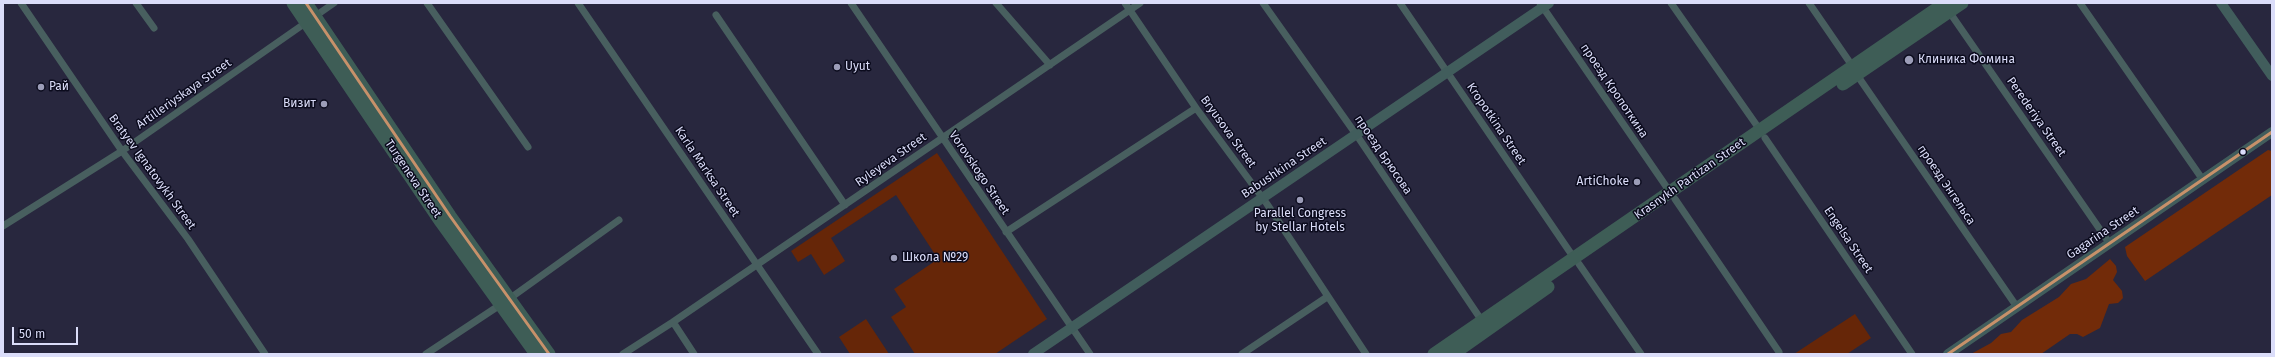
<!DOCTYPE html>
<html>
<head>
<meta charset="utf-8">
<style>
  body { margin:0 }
  #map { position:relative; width:2275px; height:357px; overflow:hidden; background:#28273e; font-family:"Fira Sans",sans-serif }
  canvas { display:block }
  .frame { position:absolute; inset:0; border:4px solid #dbddf9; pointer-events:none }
  .scale { position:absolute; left:12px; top:327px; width:66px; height:18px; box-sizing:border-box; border:2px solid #dbddf9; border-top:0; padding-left:5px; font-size:12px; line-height:14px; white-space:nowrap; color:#dbddf9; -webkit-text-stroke:3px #0b0b1d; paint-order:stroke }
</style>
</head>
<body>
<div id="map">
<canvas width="2275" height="357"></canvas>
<div class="frame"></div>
<div class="scale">50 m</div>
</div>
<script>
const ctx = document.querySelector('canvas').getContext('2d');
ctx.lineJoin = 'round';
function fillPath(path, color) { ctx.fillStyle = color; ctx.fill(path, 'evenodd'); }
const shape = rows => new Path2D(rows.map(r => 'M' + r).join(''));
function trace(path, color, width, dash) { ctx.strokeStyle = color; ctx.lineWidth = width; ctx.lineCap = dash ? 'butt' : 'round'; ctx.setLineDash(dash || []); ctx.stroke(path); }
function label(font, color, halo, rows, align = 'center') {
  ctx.font = font + ' "Fira Sans",sans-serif'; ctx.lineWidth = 3; ctx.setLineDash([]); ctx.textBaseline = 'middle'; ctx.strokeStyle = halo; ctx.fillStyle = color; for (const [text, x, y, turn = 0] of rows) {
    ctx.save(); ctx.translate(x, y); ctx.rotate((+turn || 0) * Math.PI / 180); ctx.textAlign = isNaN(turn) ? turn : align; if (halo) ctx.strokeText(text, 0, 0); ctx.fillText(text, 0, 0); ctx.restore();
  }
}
const green = shape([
  [937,153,1047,319,995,354,915,354,891,317,906,307,894,289,938,259,896,195,831,238,845,261,824,275,811,254,798,262,791,251],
  [1855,314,1871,338,1847,354,1794,354],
  [866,319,889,354,850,354,839,337]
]);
const forest = shape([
  [2268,150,2272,151,2272,195,2145,281,2127,256,2125,247],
  [2110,259,2116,266,2117,272,2113,280,2122,291,2123,298,2118,303,2109,304,2100,328,2083,337,2077,334,2070,334,2041,354,1971,354,1991,343,2001,334,2011,332,2022,320,2059,297,2071,284,2086,279]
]);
const street = shape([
  [21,3,122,151,188,239,265,354],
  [136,3,154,28],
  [427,3,528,147],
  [578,3,818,354],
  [851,3,1090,354],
  [996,3,1050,65],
  [1125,3,1196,108,1267,204,1366,354],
  [1263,3,1360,140,1482,321],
  [1400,3,1574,258],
  [1540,3,1670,192],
  [1671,3,1760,130],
  [1809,3,1853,67],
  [2080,3,2203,180],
  [1948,10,2110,244],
  [716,15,845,205],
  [1857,75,2017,307],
  [1765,138,1912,354],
  [1675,199,1779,352],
  [3,226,122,151,334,3],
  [1006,232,1196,108],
  [1579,264,1641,354],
  [509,299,619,220],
  [673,322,694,354],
  [426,354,500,305],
  [623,354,673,322,1140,3],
  [1242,354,1327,297]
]);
const secondary = shape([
  [2221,3,2272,76],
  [1033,354,1549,3],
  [1948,354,2272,132]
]);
const highway = shape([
  [293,3,441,222,536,354],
  [306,3,450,216,549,354],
  [1843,84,1962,3],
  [1434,354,1945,3],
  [1453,354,1548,287]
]);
const bus1 = shape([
  [306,3,450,216,549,354],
  [1948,354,2272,132]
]);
const markers = [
  [1909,60,5,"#9c9db8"],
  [837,67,4,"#9c9db8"],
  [41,87,4,"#9c9db8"],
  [324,104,4,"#9c9db8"],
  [2243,152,3.5,"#dbddf9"],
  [1637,182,4,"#9c9db8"],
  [1300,200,4,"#9c9db8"],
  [894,258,4,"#9c9db8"]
];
const poiNames = [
  ["Клиника Фомина",1918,60],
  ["Uyut",845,67],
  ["Рай",49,87],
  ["Визит",316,104,"right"],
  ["ArtiChoke",1629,182,"right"],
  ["Parallel Congress",1300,214,"center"],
  ["by Stellar Hotels",1300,228,"center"],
  ["Школа №29",902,258]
];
const streetNames = [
  ["проезд Кропоткина",1614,91,56],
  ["Artilleriyskaya Street",184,94,-35],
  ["Perederiya Street",2036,117,55],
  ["Kropotkina Street",1496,124,56],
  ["Bryusova Street",1228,132,54],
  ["проезд Брюсова",1383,155,56],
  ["Ryleyeva Street",891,160,-35],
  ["Babushkina Street",1284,168,-34],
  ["Bratyev Ignatovykh Street",152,172,54],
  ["Karla Marksa Street",707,172,56],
  ["Vorovskogo Street",979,173,56],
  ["Turgeneva Street",413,179,56],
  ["Krasnykh Partizan Street",1690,179,-35],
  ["проезд Энгельса",1946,185,56],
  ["Gagarina Street",2103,233,-34],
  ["Engelsa Street",1848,240,56]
];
fillPath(green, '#662608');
fillPath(forest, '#722b09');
trace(street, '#485f5f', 7);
trace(secondary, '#415d5c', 10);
trace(highway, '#3e5d56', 13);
trace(bus1, '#c7916a', 3);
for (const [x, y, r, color] of markers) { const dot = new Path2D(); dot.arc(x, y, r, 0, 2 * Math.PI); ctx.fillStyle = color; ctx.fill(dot); trace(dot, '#0b0b1d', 1.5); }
label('12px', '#dbddf9', '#0b0b1d', poiNames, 'left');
label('12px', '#dbddf9', '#0b0b1d', streetNames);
</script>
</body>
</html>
